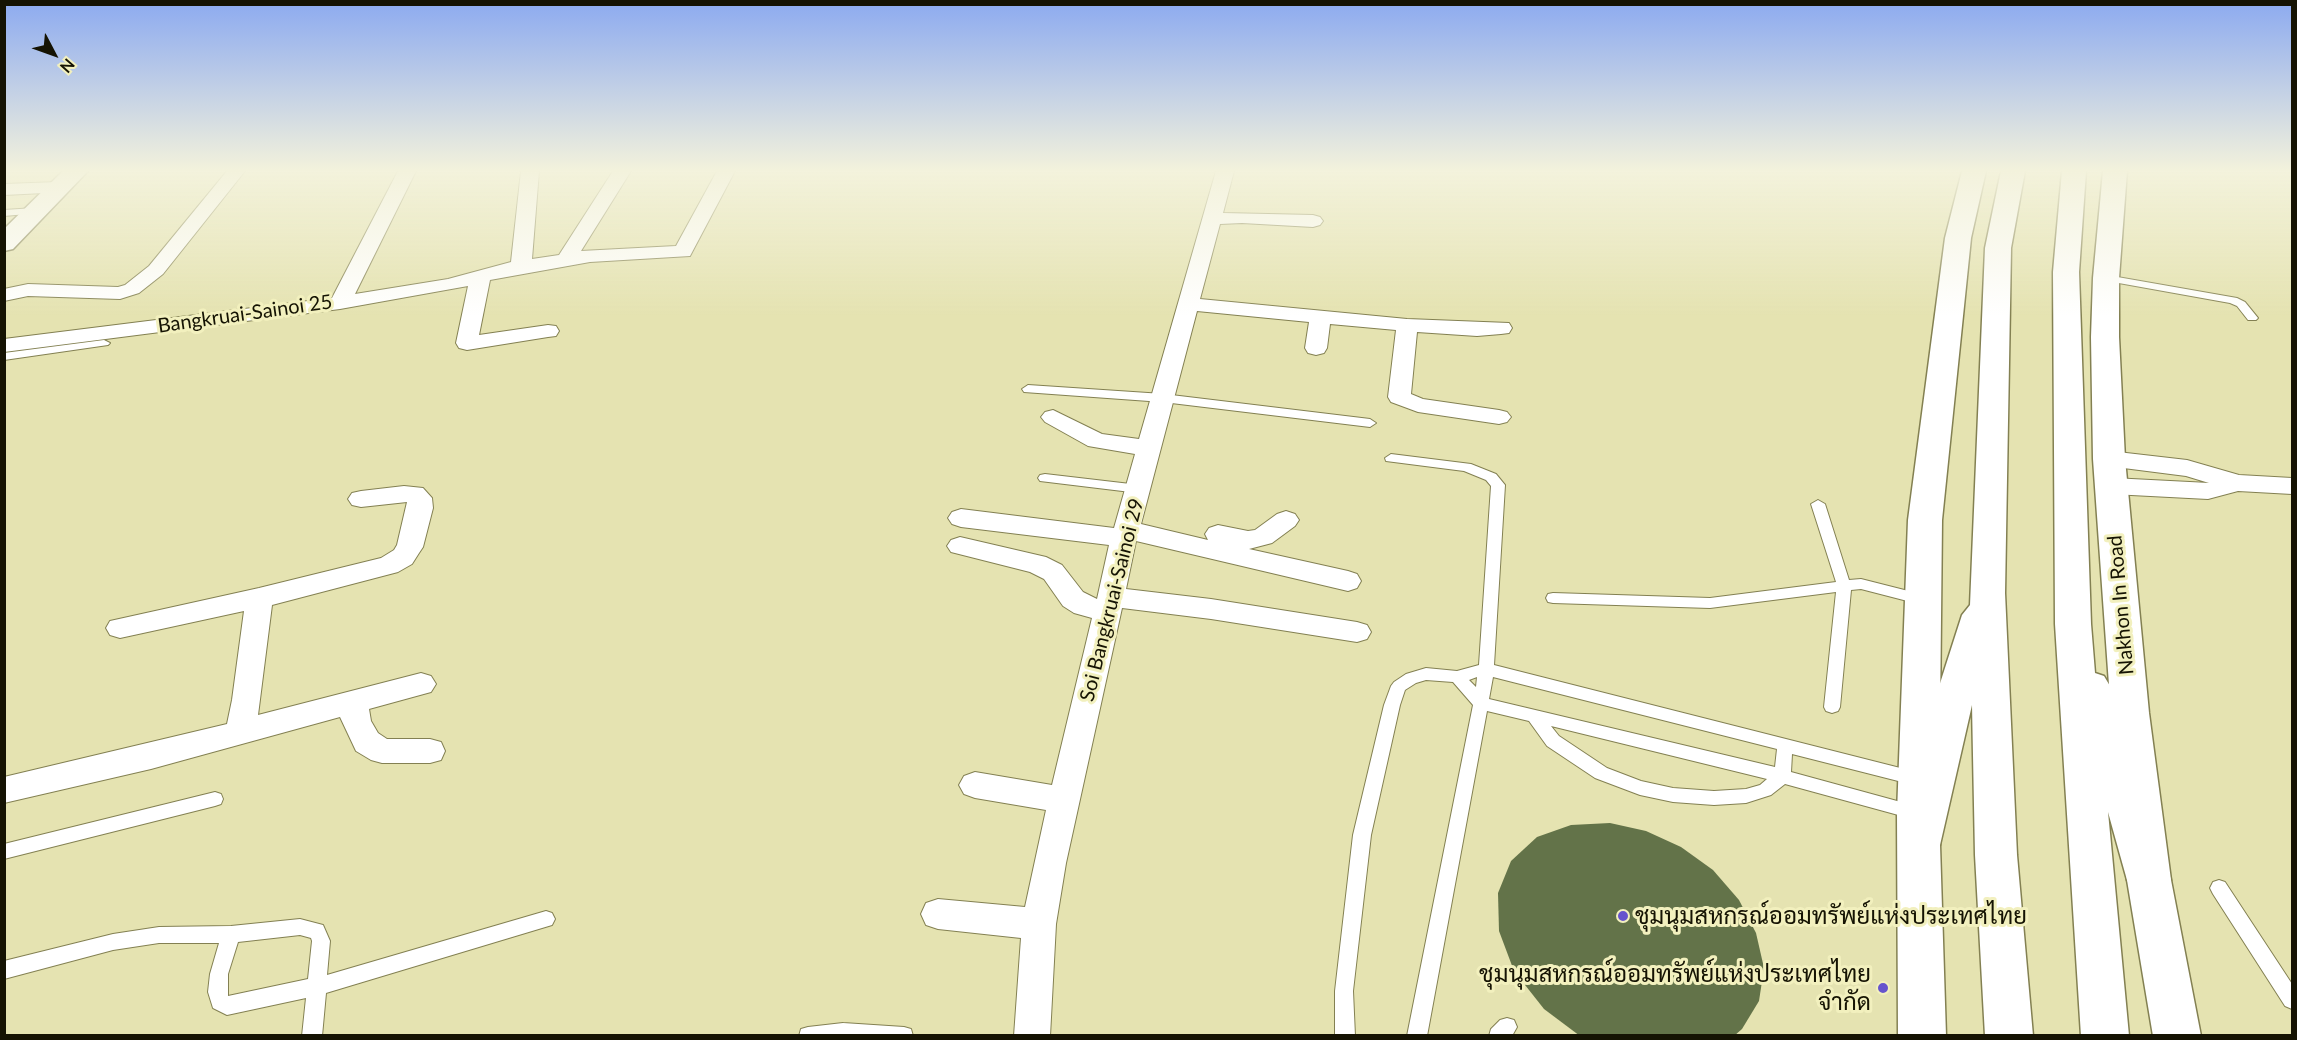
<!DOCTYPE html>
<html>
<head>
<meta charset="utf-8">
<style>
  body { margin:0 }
  #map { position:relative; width:2297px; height:1040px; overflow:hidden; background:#e5e3b1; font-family:Lato,sans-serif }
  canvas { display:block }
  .frame { position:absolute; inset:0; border:6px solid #151303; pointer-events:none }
  .north { position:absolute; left:24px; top:24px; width:60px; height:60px; -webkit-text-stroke:4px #f2f0be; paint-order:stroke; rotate:131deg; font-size:16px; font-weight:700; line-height:24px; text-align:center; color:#151303 }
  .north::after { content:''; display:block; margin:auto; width:21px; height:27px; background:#151303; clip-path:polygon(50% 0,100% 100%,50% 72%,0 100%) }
</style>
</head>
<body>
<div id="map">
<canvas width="2297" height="1040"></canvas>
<div class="frame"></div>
<div class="north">N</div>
</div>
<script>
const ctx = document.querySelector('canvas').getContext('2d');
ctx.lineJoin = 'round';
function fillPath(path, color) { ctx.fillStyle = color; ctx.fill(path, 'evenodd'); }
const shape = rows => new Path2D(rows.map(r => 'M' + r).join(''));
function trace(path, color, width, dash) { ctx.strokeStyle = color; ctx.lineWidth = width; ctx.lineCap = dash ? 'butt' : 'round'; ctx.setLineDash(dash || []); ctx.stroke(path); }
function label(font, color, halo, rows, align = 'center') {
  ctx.font = font + ' Lato,Sarabun,sans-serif'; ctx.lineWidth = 6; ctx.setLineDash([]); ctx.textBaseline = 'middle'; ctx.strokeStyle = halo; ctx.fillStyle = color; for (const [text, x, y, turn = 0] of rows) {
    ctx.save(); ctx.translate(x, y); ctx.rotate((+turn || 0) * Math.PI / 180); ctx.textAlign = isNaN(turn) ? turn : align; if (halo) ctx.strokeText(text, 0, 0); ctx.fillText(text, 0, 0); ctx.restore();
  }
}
const building = shape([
  [1610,823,1646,831,1681,847,1713,870,1739,900,1756,933,1764,968,1759,1001,1742,1029,1734,1036,1580,1036,1544,1009,1514,971,1499,931,1498,893,1511,861,1537,837,1571,825]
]);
const service = shape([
  [35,208,40,211,39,213,4,216,4,210,35,208],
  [2106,275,2237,298,2245,302,2258,318,2256,320,2248,320,2237,306,2230,303,2102,280,2102,276,2106,275],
  [104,340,110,343,108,345,4,360,4,353,104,340],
  [1028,385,1163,394,1370,419,1376,423,1370,427,1163,402,1024,392,1022,389,1028,385],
  [1391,454,1471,464,1496,474,1505,485,1494,665,1920,773,1922,778,1920,783,1914,785,1792,754,1791,772,1919,807,1921,812,1919,817,1913,819,1785,784,1771,795,1746,803,1714,805,1673,802,1640,795,1595,778,1547,746,1529,721,1487,711,1427,1036,1407,1036,1473,705,1453,682,1426,680,1416,683,1405,690,1400,705,1371,835,1353,991,1355,1036,1335,1036,1335,991,1353,835,1384,705,1391,686,1394,682,1406,674,1426,668,1457,671,1479,665,1491,486,1486,480,1464,471,1386,461,1385,458,1391,454],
  [1477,677,1476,687,1469,680,1477,677],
  [1493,677,1777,749,1775,767,1489,699,1493,677],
  [1551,726,1767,779,1760,785,1746,789,1714,791,1673,788,1641,781,1607,768,1559,736,1551,726],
  [1045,474,1139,485,1146,489,1139,493,1040,481,1038,478,1040,475,1045,474],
  [1818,500,1825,504,1849,580,1861,579,1928,596,1930,600,1928,604,1923,605,1861,589,1851,590,1840,707,1838,711,1832,713,1826,711,1824,707,1836,592,1710,608,1553,603,1548,602,1546,598,1548,594,1553,593,1710,598,1836,582,1811,504,1818,500],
  [215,792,221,794,223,799,221,804,215,806,4,859,4,844,215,792],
  [2219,880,2225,882,2292,984,2292,1009,2285,1006,2213,894,2210,888,2213,882,2219,880],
  [546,911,552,913,555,919,552,925,326,993,322,1036,302,1036,306,998,227,1015,213,1008,208,992,210,974,219,943,159,943,113,950,4,979,4,961,113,934,159,927,231,926,300,919,323,925,330,941,327,975,546,911],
  [300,935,311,938,312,941,308,979,228,996,228,974,238,942,300,935],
  [1507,1018,1514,1020,1517,1027,1512,1036,1489,1036,1491,1029,1500,1020,1507,1018],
  [843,1023,904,1027,911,1029,913,1036,799,1036,801,1029,808,1027,843,1023]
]);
const minor = shape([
  [227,171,245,171,163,274,139,293,120,299,28,296,4,301,4,289,28,284,118,287,125,285,149,266,227,171],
  [398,171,416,171,355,294,448,279,511,262,521,171,539,171,532,259,559,255,613,171,631,171,581,251,676,246,717,171,735,171,690,256,590,262,490,280,479,335,548,325,556,326,559,331,556,336,548,337,467,350,459,348,456,343,468,286,340,309,4,352,4,339,332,298,398,171],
  [1216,171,1234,171,1223,213,1313,215,1320,217,1323,221,1320,225,1313,227,1242,223,1220,224,1200,299,1407,319,1509,323,1512,328,1509,333,1501,334,1477,336,1417,332,1411,394,1423,399,1499,410,1507,412,1511,417,1507,422,1499,424,1418,412,1391,402,1388,397,1396,330,1330,324,1327,348,1324,353,1316,355,1308,353,1305,348,1309,322,1197,311,1141,524,1208,540,1205,534,1209,528,1218,525,1248,531,1255,530,1277,514,1286,511,1295,514,1299,520,1295,526,1272,543,1249,549,1348,571,1357,574,1361,581,1357,588,1348,591,1136,541,1126,589,1211,599,1357,622,1367,625,1371,632,1367,639,1357,642,1211,619,1122,608,1066,863,1056,924,1050,1036,1014,1036,1021,938,938,929,926,925,921,914,926,903,938,899,1025,907,1046,810,975,798,964,794,959,785,964,776,975,772,1052,785,1092,618,1074,613,1063,606,1044,579,1030,572,951,552,947,546,951,540,960,537,1046,557,1062,565,1083,592,1097,599,1109,545,961,527,952,524,948,518,952,512,961,509,1114,528,1135,454,1088,446,1045,422,1041,417,1045,412,1053,410,1102,434,1139,439,1216,171],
  [58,182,64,184,67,188,64,192,4,195,4,184,58,182],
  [2109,451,2187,460,2239,475,2292,478,2292,494,2238,491,2208,499,2112,494,2103,492,2100,486,2103,480,2112,478,2209,483,2186,476,2100,465,2097,459,2100,453,2109,451],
  [404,486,423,488,432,498,433,508,423,547,419,553,412,564,398,572,272,605,258,715,421,673,431,676,436,684,431,692,369,709,371,721,378,733,387,739,430,739,441,742,445,751,441,760,430,763,382,763,371,760,356,751,340,717,151,769,4,803,4,777,227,724,232,700,244,611,120,638,110,635,106,628,110,621,259,588,381,558,394,550,397,545,407,502,361,507,352,505,348,499,352,493,361,491,404,486]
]);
const secondary = shape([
  [63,171,88,171,13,249,4,251,4,229,63,171],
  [1962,171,1986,171,1971,238,1942,520,1939,813,1946,1036,1898,1036,1897,813,1908,520,1945,238,1962,171],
  [2103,171,2127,171,2119,278,2119,337,2125,459,2149,713,2171,880,2201,1036,2153,1036,2127,880,2111,713,2093,459,2091,337,2093,278,2103,171]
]);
const primary = shape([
  [2001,171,2025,171,2011,248,2005,593,2017,855,2033,1036,1985,1036,1975,855,1972,705,1940,845,1934,858,1919,863,1904,858,1898,845,1935,699,1962,615,1970,605,1985,248,2001,171],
  [2062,171,2086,171,2079,272,2091,624,2095,673,2104,676,2110,686,2171,880,2164,894,2149,899,2134,894,2127,880,2108,812,2129,1036,2081,1036,2055,624,2053,272,2062,171]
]);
const markers = [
  [1623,916,6,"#6654cd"],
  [1883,988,6,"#6654cd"]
];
const streetNames = [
  ["Bangkruai-Sainoi 25",245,314,-8],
  ["Soi Bangkruai-Sainoi 29",1112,600,-76],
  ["Nakhon In Road",2121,605,-95]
];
const nearPoinames = [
  ["ชุมนุมสหกรณ์ออมทรัพย์แห่งประเทศไทย",1635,916],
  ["ชุมนุมสหกรณ์ออมทรัพย์แห่งประเทศไทย",1871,974,"right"],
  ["จำกัด",1871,1002,"right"]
];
fillPath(building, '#637349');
trace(service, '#838052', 2);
trace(minor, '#838052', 2);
trace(secondary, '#838052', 3);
trace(primary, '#838052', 3);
fillPath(service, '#fff');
fillPath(minor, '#fff');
fillPath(secondary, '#fff');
fillPath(primary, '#fff');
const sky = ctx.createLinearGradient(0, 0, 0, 316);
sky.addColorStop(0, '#8caaf0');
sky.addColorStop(0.54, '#f3f2dc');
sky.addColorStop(1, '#f3f2dc00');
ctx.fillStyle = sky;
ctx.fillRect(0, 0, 2297, 316);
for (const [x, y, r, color] of markers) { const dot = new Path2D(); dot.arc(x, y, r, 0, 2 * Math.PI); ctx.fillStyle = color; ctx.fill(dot); trace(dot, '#f2f0be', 2); }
label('20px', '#151303', '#f2f0be', streetNames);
label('24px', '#151303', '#f2f0be', nearPoinames, 'left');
</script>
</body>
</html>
